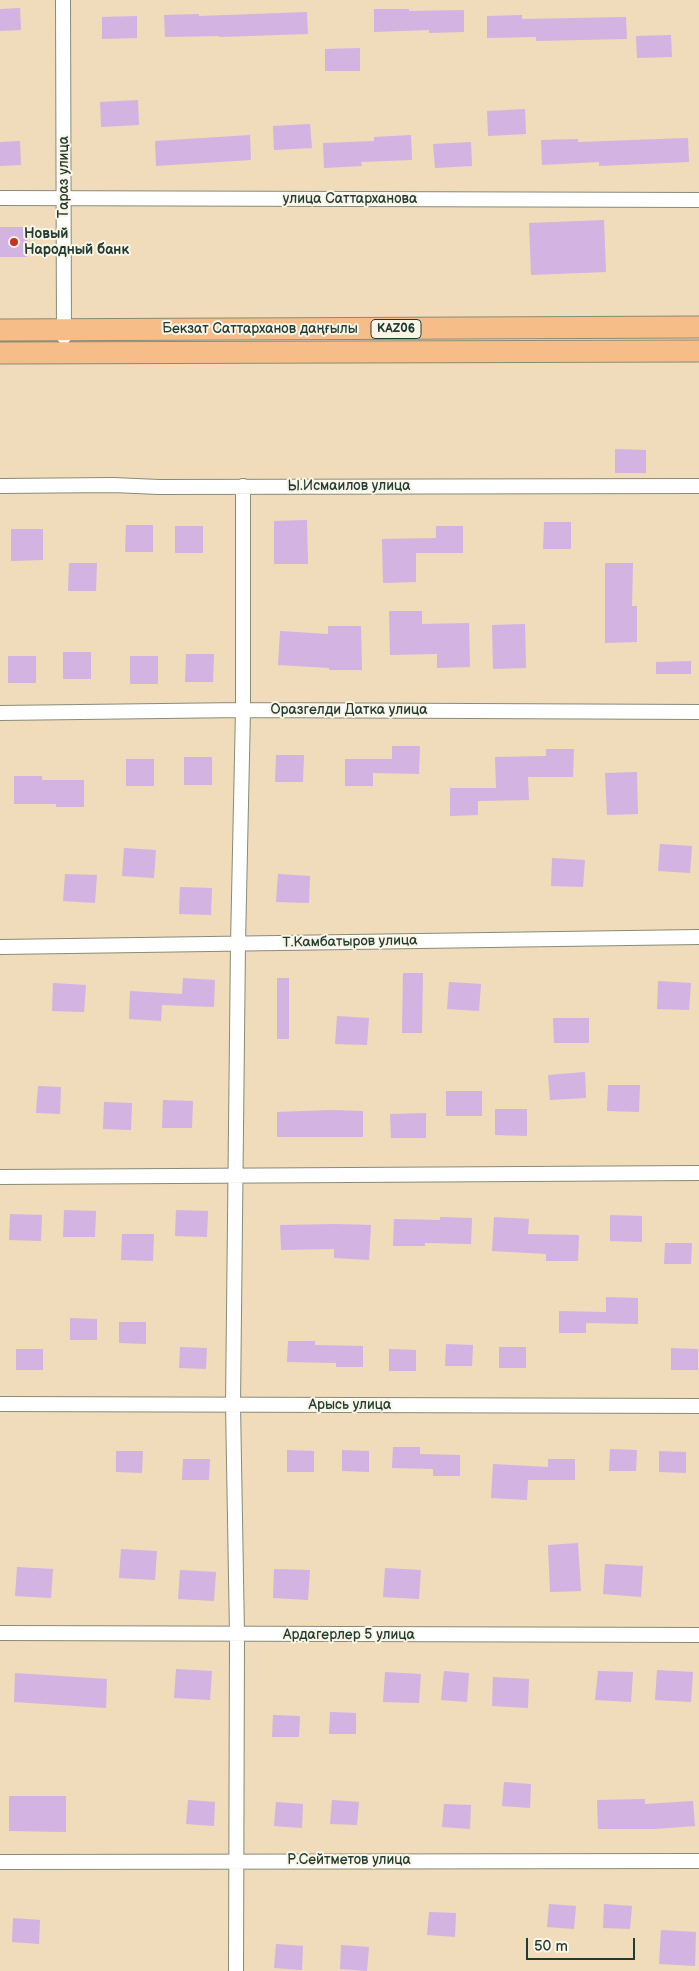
<!DOCTYPE html>
<html>
<head>
<meta charset="utf-8">
<style>
  body { margin:0 }
  #map { position:relative; width:699px; height:1971px; overflow:hidden; background:#f0dbba; font-family:"Balsamiq Sans",sans-serif }
  canvas { display:block }
  .scale { position:absolute; left:526px; top:1938px; width:109px; height:22px; box-sizing:border-box; border:2px solid #1f3d34; border-top:0; padding-left:6px; font-size:15px; line-height:18px; white-space:nowrap; color:#1f3d34; -webkit-text-stroke:4px #fcf5e5; paint-order:stroke }
</style>
</head>
<body>
<div id="map">
<canvas width="699" height="1971"></canvas>
<div class="scale">50 m</div>
</div>
<script>
const ctx = document.querySelector('canvas').getContext('2d');
ctx.lineJoin = 'round';
function fillPath(path, color) { ctx.fillStyle = color; ctx.fill(path, 'evenodd'); }
const shape = rows => new Path2D(rows.map(r => 'M' + r).join(''));
function trace(path, color, width, dash) { ctx.strokeStyle = color; ctx.lineWidth = width; ctx.lineCap = dash ? 'butt' : 'round'; ctx.setLineDash(dash || []); ctx.stroke(path); }
function label(font, color, halo, rows, align = 'center') {
  ctx.font = font + ' "Balsamiq Sans",sans-serif'; ctx.lineWidth = 4; ctx.setLineDash([]); ctx.textBaseline = 'middle'; ctx.strokeStyle = halo; ctx.fillStyle = color; for (const [text, x, y, turn = 0] of rows) {
    ctx.save(); ctx.translate(x, y); ctx.rotate((+turn || 0) * Math.PI / 180); ctx.textAlign = isNaN(turn) ? turn : align; if (halo) ctx.strokeText(text, 0, 0); ctx.fillText(text, 0, 0); ctx.restore();
  }
}
const building = shape([
  [20,8,21,30,0,31,0,9],
  [374,9,409,9,409,11,464,10,464,32,429,33,429,30,374,32],
  [307,12,308,34,219,37,219,36,165,37,164,15,199,14,199,16],
  [522,15,522,19,626,17,627,39,536,41,536,37,487,38,487,16],
  [137,16,137,38,102,39,102,17],
  [671,35,672,57,637,58,636,36],
  [360,48,360,71,325,71,325,49],
  [138,100,139,125,101,127,100,102],
  [525,109,526,134,488,136,487,111],
  [310,124,312,148,274,150,273,126],
  [250,135,251,160,156,166,155,141],
  [411,135,412,160,361,162,362,166,324,168,323,143,374,141,374,137],
  [688,138,689,162,599,166,599,162,542,165,541,140,578,139,578,142],
  [20,141,21,165,0,166,0,142],
  [471,142,472,166,435,168,433,144],
  [604,220,606,272,531,275,529,223],
  [0,227,28,227,27,257,0,257],
  [615,449,646,450,646,473,615,473],
  [307,520,308,564,274,564,274,521],
  [544,522,571,522,571,549,543,549],
  [126,525,153,525,153,552,125,552],
  [175,526,203,526,203,553,175,553],
  [436,526,463,526,463,553,416,553,416,582,383,583,382,539,436,538],
  [11,529,43,529,43,560,11,561],
  [69,563,97,563,96,591,68,591],
  [605,563,633,563,632,606,637,606,637,642,605,643],
  [389,611,422,611,422,624,469,623,470,667,437,668,437,654,390,655],
  [525,624,526,668,493,669,492,625],
  [328,626,361,626,362,670,329,670,329,668,278,665,280,631,328,634],
  [63,652,91,652,91,679,63,679],
  [186,654,214,654,213,682,185,682],
  [8,656,36,656,36,683,8,683],
  [130,656,158,656,158,684,130,684],
  [691,661,691,674,656,674,656,662],
  [392,746,420,746,419,774,373,773,373,786,345,786,345,759,392,759],
  [546,749,574,749,573,777,528,777,529,800,478,801,478,815,450,816,450,788,496,788,495,757,546,756],
  [276,755,304,755,303,782,275,782],
  [184,757,212,757,212,785,184,785],
  [126,759,154,759,154,786,126,786],
  [637,772,638,814,607,815,605,773],
  [14,776,42,776,42,780,84,780,84,807,56,807,56,804,14,804],
  [660,844,692,846,690,873,658,871],
  [124,848,156,850,154,878,122,876],
  [552,858,585,860,583,887,551,886],
  [65,874,97,875,95,903,63,901],
  [278,874,310,876,309,903,276,902],
  [180,887,212,888,211,915,179,914],
  [403,973,423,973,422,1033,402,1033],
  [183,978,215,980,214,1007,162,1005,161,1021,129,1019,130,991,182,994],
  [277,978,289,978,289,1039,277,1039],
  [658,981,691,983,689,1010,657,1009],
  [449,982,481,984,479,1011,447,1009],
  [53,983,86,985,84,1012,52,1011],
  [337,1016,369,1018,367,1045,335,1044],
  [553,1018,589,1018,589,1043,554,1043],
  [585,1072,586,1098,550,1100,548,1075],
  [608,1085,640,1085,639,1112,607,1111],
  [38,1086,61,1087,60,1114,36,1113],
  [446,1091,482,1091,482,1116,446,1116],
  [163,1100,193,1101,192,1128,162,1128],
  [104,1102,132,1103,131,1130,103,1129],
  [495,1109,527,1109,527,1136,495,1135],
  [331,1110,363,1111,363,1137,277,1137,277,1112],
  [426,1113,426,1138,391,1138,390,1114],
  [64,1210,96,1211,95,1237,63,1237],
  [176,1210,208,1211,207,1237,175,1236],
  [10,1214,42,1215,41,1241,9,1240],
  [610,1215,642,1216,642,1242,610,1241],
  [440,1217,472,1218,471,1244,425,1243,425,1246,393,1246,394,1219,440,1220],
  [494,1217,529,1219,528,1234,579,1235,578,1261,546,1261,546,1254,492,1251],
  [336,1224,371,1225,369,1260,334,1258,334,1249,281,1250,280,1225],
  [122,1234,154,1234,153,1261,121,1260],
  [665,1243,692,1243,691,1264,664,1264],
  [606,1297,638,1298,638,1324,586,1323,586,1333,559,1333,559,1311,606,1312],
  [70,1318,97,1319,97,1340,70,1340],
  [119,1322,146,1322,146,1344,119,1343],
  [288,1341,315,1341,315,1345,363,1346,363,1367,336,1367,336,1363,287,1362],
  [446,1344,473,1345,472,1366,445,1366],
  [180,1347,207,1348,206,1369,179,1368],
  [499,1347,526,1347,526,1368,499,1368],
  [671,1348,698,1349,698,1370,671,1370],
  [16,1349,43,1349,43,1370,16,1370],
  [389,1349,416,1350,416,1371,389,1371],
  [393,1447,420,1447,420,1454,460,1455,460,1476,433,1476,433,1469,392,1468],
  [610,1449,637,1450,636,1471,609,1471],
  [287,1450,314,1451,314,1472,287,1472],
  [342,1450,369,1451,369,1472,342,1471],
  [116,1451,143,1451,142,1473,116,1472],
  [659,1451,686,1452,686,1473,659,1472],
  [183,1459,210,1459,209,1480,182,1480],
  [548,1459,575,1459,575,1480,528,1480,527,1500,491,1498,493,1464,548,1467],
  [578,1543,581,1591,550,1592,548,1545],
  [121,1549,157,1551,155,1580,119,1578],
  [605,1564,643,1566,641,1597,603,1594],
  [17,1567,53,1569,51,1598,15,1596],
  [385,1568,421,1570,419,1599,383,1597],
  [274,1569,310,1570,308,1600,273,1598],
  [180,1570,216,1572,214,1601,178,1599],
  [176,1669,212,1671,210,1700,174,1698],
  [657,1670,693,1672,691,1702,655,1700],
  [444,1671,469,1673,467,1702,441,1700],
  [598,1671,633,1672,631,1702,595,1700],
  [385,1672,421,1674,419,1703,383,1702],
  [15,1673,107,1679,106,1708,14,1702],
  [493,1677,529,1679,528,1708,492,1706],
  [330,1712,356,1713,356,1734,329,1734],
  [273,1715,300,1716,299,1737,272,1737],
  [504,1782,531,1784,530,1808,502,1806],
  [9,1796,66,1796,66,1832,9,1831],
  [645,1799,645,1804,693,1801,695,1826,655,1829,598,1829,597,1800],
  [188,1800,215,1802,214,1826,186,1824],
  [332,1800,359,1802,357,1825,330,1824],
  [276,1802,303,1804,302,1828,274,1826],
  [444,1804,471,1805,470,1829,442,1827],
  [549,1904,576,1906,574,1929,547,1927],
  [604,1904,632,1906,630,1929,603,1928],
  [429,1912,456,1913,455,1937,427,1935],
  [13,1918,40,1920,39,1944,12,1942],
  [661,1930,696,1932,695,1966,659,1964],
  [276,1944,303,1946,302,1970,274,1968],
  [341,1945,369,1947,367,1971,340,1969]
]);
const street = shape([
  [63,0,64,337],
  [0,198,699,200],
  [0,486,113,485,159,487,699,486],
  [0,713,243,710,699,712],
  [0,947,699,937],
  [0,1177,699,1173],
  [0,1404,699,1406],
  [0,1633,699,1635],
  [0,1862,699,1861],
  [236,1971,237,1634,233,1404,238,944,243,710,243,486]
]);
const primary = shape([
  [0,330,699,327],
  [0,353,699,351]
]);
const markers = [
  [14,242,5,"#c8321e"]
];
const shields = [
  [396,329,50]
];
const shieldNames = [
  ["KАZ06",396,329]
];
const streetNames = [
  ["Тараз улица",64,177,-90],
  ["улица Саттарханова",350,199],
  ["Бекзат Саттарханов даңғылы",260,329],
  ["Ы.Исмаилов улица",349,486],
  ["Оразгелди Датка улица",349,710],
  ["Т.Камбатыров улица",350,942,-1],
  ["Арысь улица",350,1405],
  ["Ардагерлер 5 улица",349,1635],
  ["Р.Сейтметов улица",349,1860]
];
const poiNames = [
  ["Новый",24,234],
  ["Народный банк",24,250]
];
fillPath(building, '#d2b3e1');
trace(street, '#888c77', 16);
trace(primary, '#888c77', 23);
trace(street, '#fff', 14);
trace(primary, '#f7bd88', 21);
for (const [x, y, r, color] of markers) { const dot = new Path2D(); dot.arc(x, y, r, 0, 2 * Math.PI); ctx.fillStyle = color; ctx.fill(dot); trace(dot, '#fcf5e5', 2); }
for (const [x, y, w] of shields) { const box = new Path2D(); box.roundRect(x - w / 2, y - 9.5, w, 19, 4); ctx.fillStyle = '#fcf5e5'; ctx.fill(box); trace(box, '#1f3d34', 1); }
label('bold 12px', '#1f3d34', null, shieldNames);
label('14px', '#1f3d34', '#fcf5e5', streetNames);
label('bold 14px', '#1f3d34', '#fcf5e5', poiNames, 'left');
</script>
</body>
</html>
